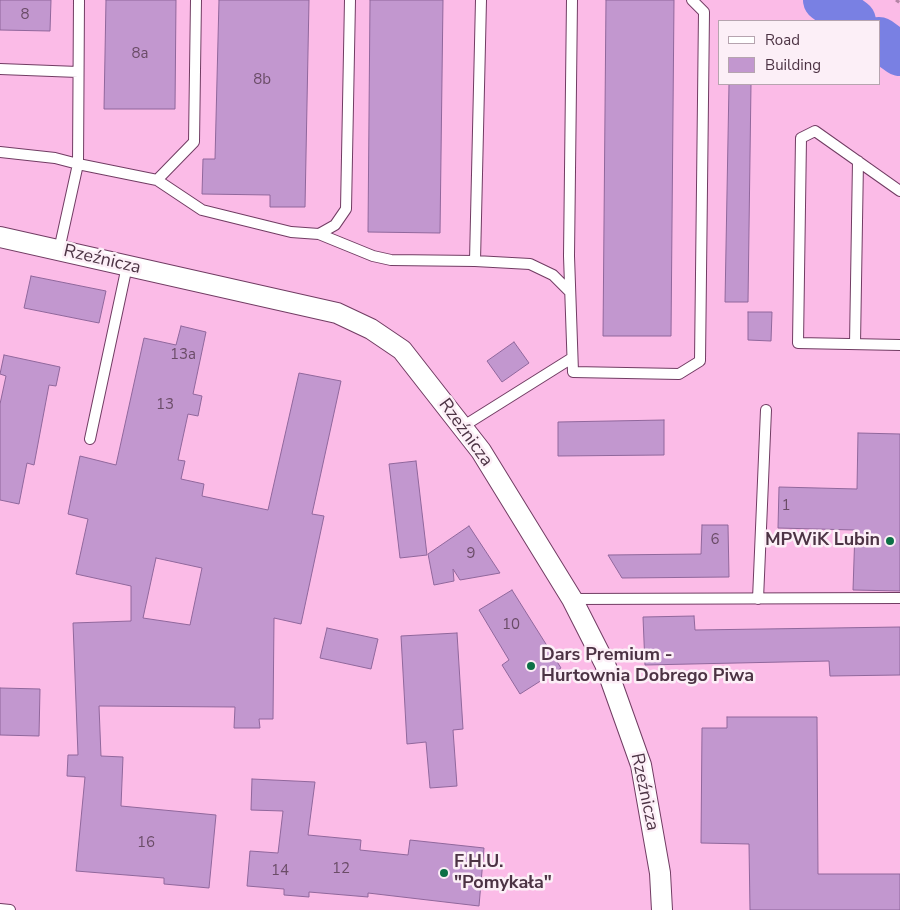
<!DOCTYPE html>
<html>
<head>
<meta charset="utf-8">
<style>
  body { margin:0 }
  #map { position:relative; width:900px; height:910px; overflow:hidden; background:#fbbbe7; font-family:"Nunito Sans",sans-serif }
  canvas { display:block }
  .legend { position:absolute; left:718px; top:20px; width:162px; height:65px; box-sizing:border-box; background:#fceff7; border:1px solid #b6a4af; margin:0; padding:6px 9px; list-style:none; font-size:15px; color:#4c3344 }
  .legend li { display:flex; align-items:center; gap:10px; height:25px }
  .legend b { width:25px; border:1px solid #b6a4af }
</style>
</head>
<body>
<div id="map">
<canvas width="900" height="910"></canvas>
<ul class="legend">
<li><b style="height:6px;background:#fff"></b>Road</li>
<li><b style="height:14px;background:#c297cf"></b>Building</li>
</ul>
</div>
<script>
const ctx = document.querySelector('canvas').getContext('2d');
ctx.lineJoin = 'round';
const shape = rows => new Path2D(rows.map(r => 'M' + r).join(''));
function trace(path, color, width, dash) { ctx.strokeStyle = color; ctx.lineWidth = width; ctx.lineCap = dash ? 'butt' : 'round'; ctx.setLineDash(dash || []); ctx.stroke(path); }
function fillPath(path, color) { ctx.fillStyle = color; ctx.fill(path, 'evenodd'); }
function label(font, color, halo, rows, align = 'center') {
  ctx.font = font + ' "Nunito Sans",sans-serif'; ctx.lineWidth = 5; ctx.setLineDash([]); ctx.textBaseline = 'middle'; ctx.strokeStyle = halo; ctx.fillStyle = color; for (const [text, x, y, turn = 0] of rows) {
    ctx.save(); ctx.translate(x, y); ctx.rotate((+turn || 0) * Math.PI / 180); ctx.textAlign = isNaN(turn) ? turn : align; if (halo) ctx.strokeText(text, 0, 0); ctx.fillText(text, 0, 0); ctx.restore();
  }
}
const river = shape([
  [825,0,854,21],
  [879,39,900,54]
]);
const building = shape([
  [0,0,51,0,50,31,0,30,0,0],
  [106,0,176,0,175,109,104,109,106,0],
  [219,0,309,0,305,207,270,207,270,195,202,194,203,159,215,159,219,0],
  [370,0,443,0,440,233,368,232,370,0],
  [606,0,674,0,671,336,603,336,606,0],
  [729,84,751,84,748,302,725,302,729,84],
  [31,276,106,291,99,323,24,308,31,276],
  [748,312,772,312,771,341,748,340,748,312],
  [181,326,206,332,193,394,202,396,198,416,188,414,178,460,185,461,181,479,204,484,202,496,268,510,299,373,341,381,312,514,324,516,301,624,274,618,273,719,259,719,260,728,234,728,235,707,99,706,101,756,123,757,121,806,216,815,209,888,164,884,164,878,76,871,85,777,67,776,68,755,78,755,73,623,131,621,131,586,76,574,88,519,68,514,80,456,116,465,144,338,176,345,181,326],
  [156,558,202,568,190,625,143,618,156,558],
  [514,342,529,363,502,382,487,361,514,342],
  [4,355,60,367,56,386,49,385,34,465,27,463,19,504,0,500,0,404,6,376,0,374,4,355],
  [664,420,664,455,558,456,558,422,664,420],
  [858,433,900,434,900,591,853,590,855,530,778,528,779,487,857,489,858,433],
  [416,461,427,555,400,558,389,464,416,461],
  [702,525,728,525,729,577,622,578,608,555,701,554,702,525],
  [469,526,500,573,460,580,453,569,454,581,434,585,428,554,469,526],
  [512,590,561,668,520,694,502,665,509,660,479,610,512,590],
  [694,616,695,630,900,627,900,675,830,676,829,661,645,665,643,617,694,616],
  [327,628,378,639,371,669,320,658,327,628],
  [457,633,463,729,453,730,457,786,430,788,426,742,407,744,401,636,457,633],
  [0,688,40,689,39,736,0,735,0,688],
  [727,717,817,717,818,874,900,874,900,910,750,910,749,844,701,843,702,728,727,728,727,717],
  [252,779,315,782,308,835,361,840,360,850,408,855,410,840,484,848,479,906,368,893,368,897,309,892,309,897,284,895,284,889,247,886,250,851,278,853,283,811,251,810,252,779]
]);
const path = shape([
  [896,0,900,3]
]);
const service = shape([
  [572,0,569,256,573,372,679,374,700,361,704,12,692,0],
  [0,69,78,72],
  [0,152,55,158,78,164,79,0],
  [157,180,194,142,196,0],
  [900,191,815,131,801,138,798,343,900,345],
  [319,234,373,256,391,260,475,261,481,0],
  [59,250,78,164,157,180,202,210,291,232,319,234,335,225,346,209,350,0],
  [475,261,530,264,553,275,570,292],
  [855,344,858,161],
  [462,427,572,358],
  [90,439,127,266],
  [572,599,900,598],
  [758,599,766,410],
  [0,909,10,910]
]);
const minor = shape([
  [0,237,337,313,371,329,402,350,481,451,572,599,605,664,641,765,660,873,662,910]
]);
const markers = [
  [890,541,5,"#0c7046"],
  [531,666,5,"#0c7046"],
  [444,873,5,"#0c7046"]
];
const numberNames = [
  ["8",25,15],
  ["8a",140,54],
  ["8b",262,80],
  ["13a",183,355],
  ["13",165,405],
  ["1",786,506],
  ["6",715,540],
  ["9",471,554],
  ["10",511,625],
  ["16",146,843],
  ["12",341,869],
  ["14",280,871]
];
const streetNames = [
  ["Rzeźnicza",102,260,13],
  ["Rzeźnicza",465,433,54],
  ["Rzeźnicza",644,792,78]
];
const poiNames = [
  ["MPWiK Lubin",880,541,"right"],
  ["Dars Premium -",541,656],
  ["Hurtownia Dobrego Piwa",541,677],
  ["F.H.U.",454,863],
  ["\"Pomykała\"",454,884]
];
trace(river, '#7980e3', 44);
fillPath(building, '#c297cf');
trace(building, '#90679c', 1);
trace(service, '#713c63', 12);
trace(minor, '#713c63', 22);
trace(path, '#b484a5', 3, [4, 2.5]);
trace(service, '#fff', 10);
trace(minor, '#fff', 20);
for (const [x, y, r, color] of markers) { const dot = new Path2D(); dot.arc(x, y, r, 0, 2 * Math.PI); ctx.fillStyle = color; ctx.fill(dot); trace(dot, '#fceff7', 2); }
label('15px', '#6a4c67', null, numberNames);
label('18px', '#4c3344', '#fceff7', streetNames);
label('bold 18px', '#4c3344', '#fceff7', poiNames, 'left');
</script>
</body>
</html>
